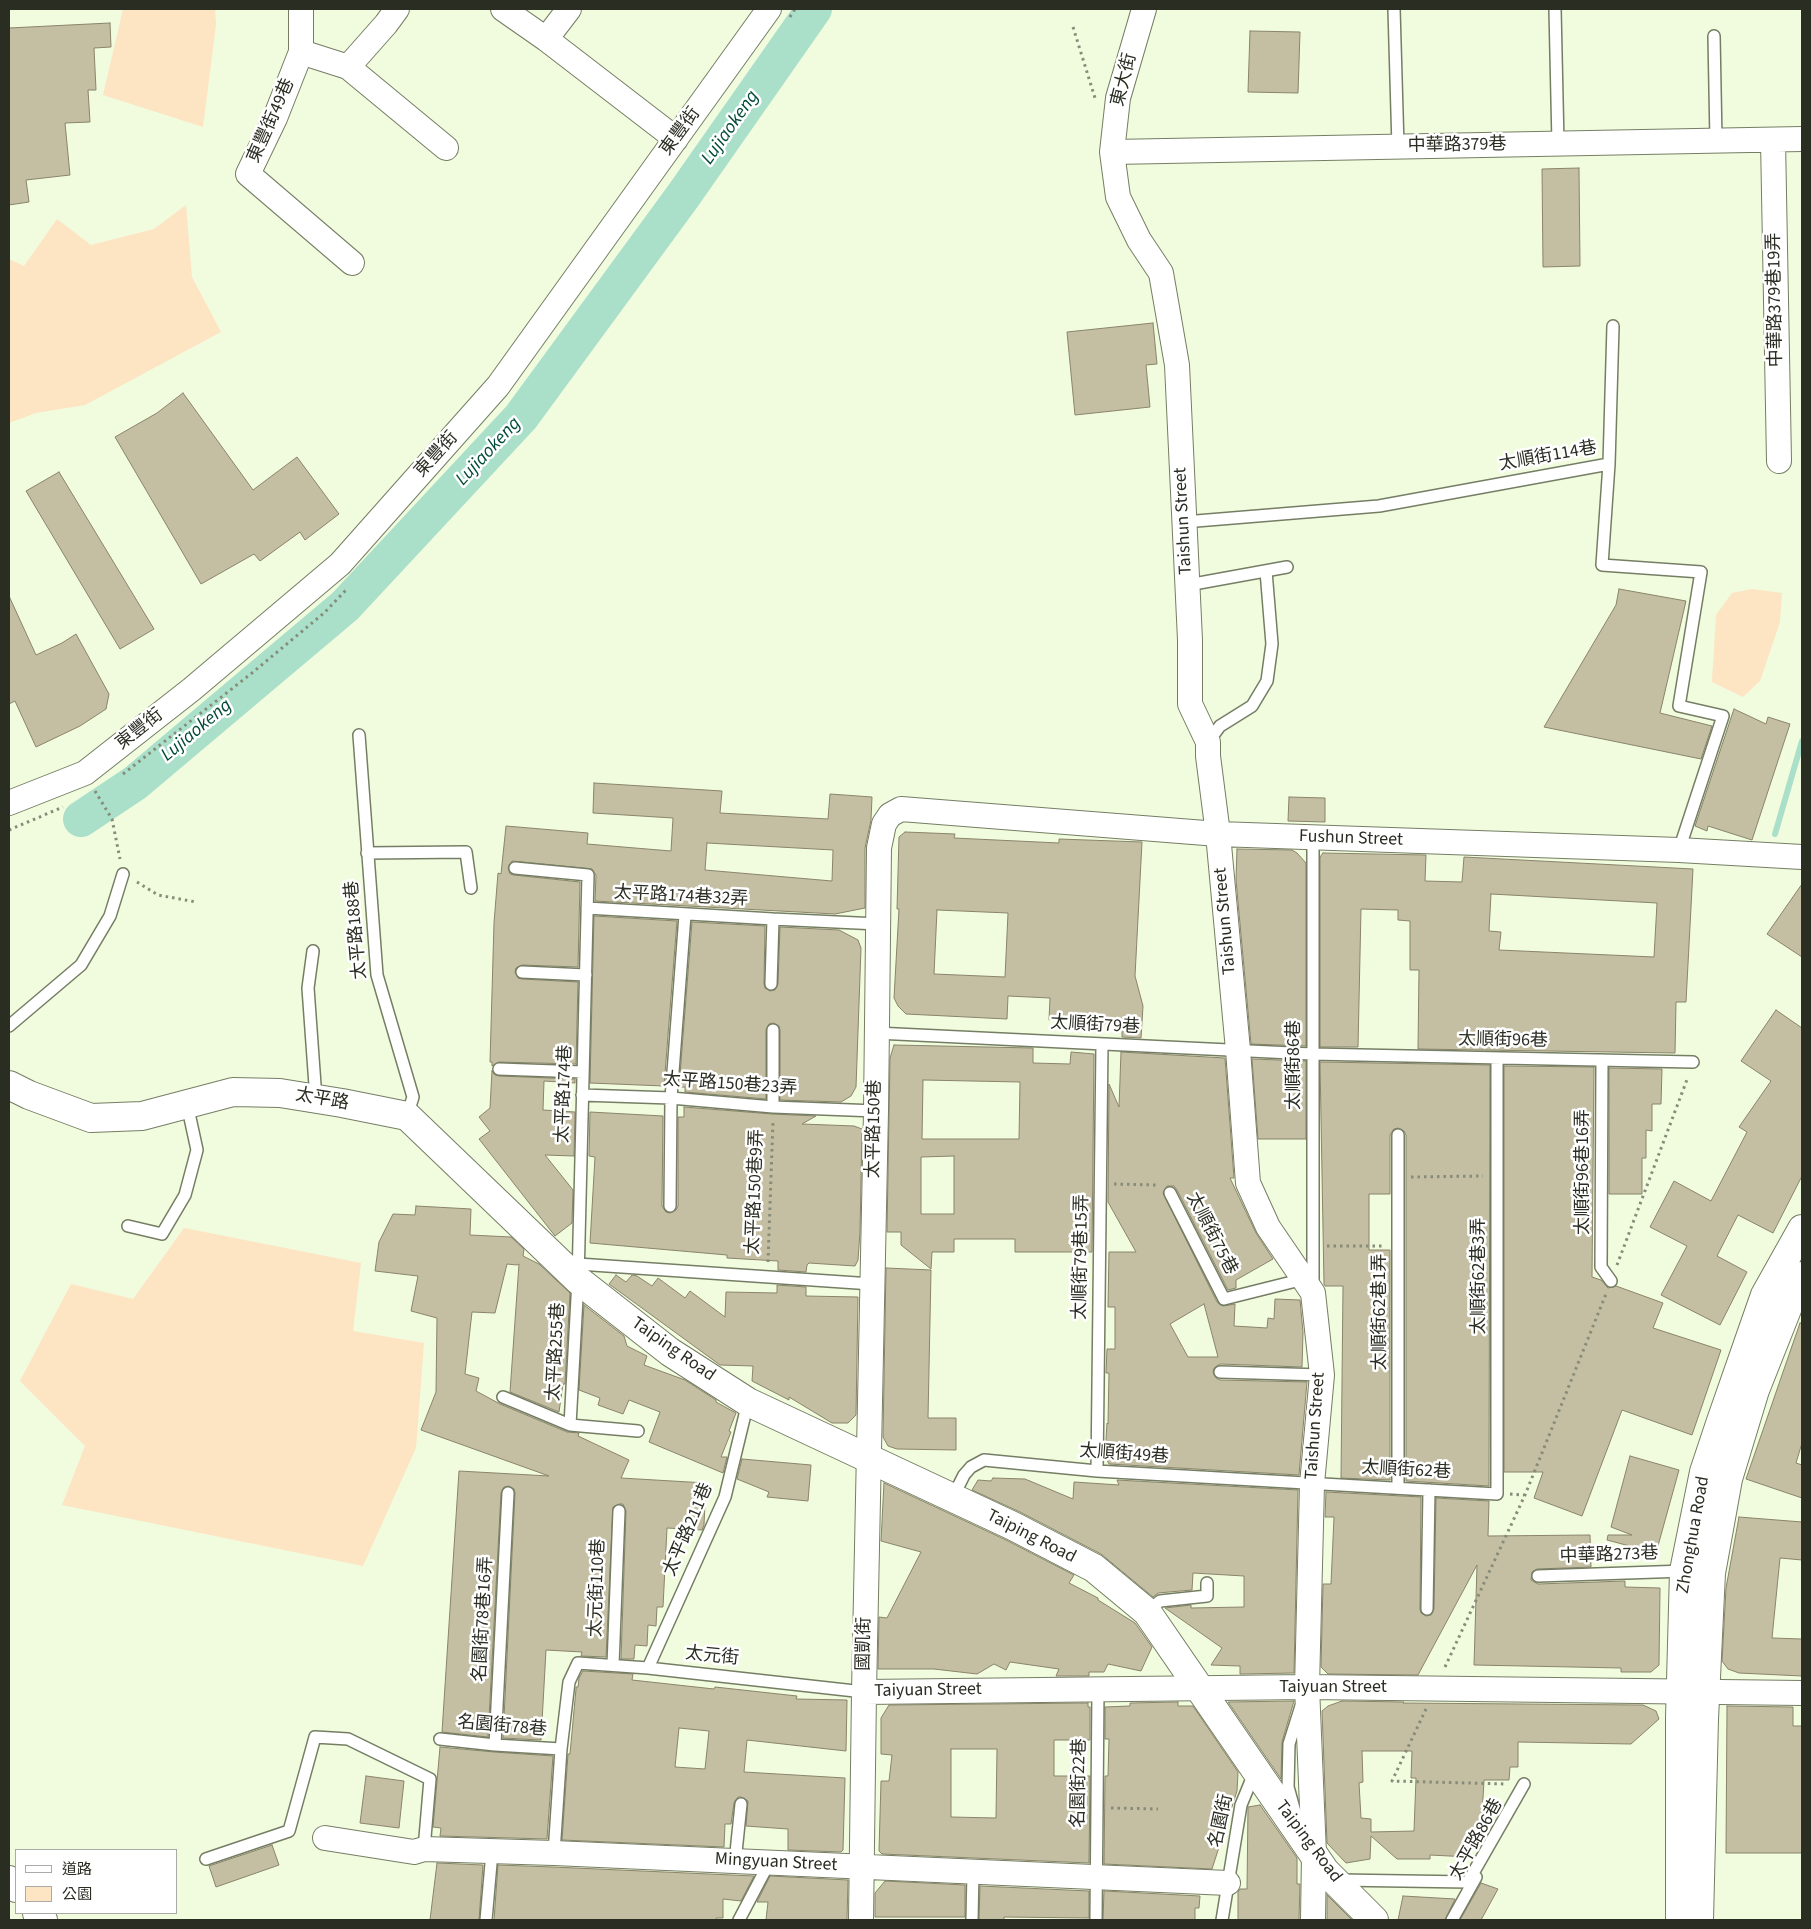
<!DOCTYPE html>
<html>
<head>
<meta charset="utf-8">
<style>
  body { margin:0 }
  #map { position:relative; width:1811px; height:1929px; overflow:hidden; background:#f1fbde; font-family:"Source Sans 3","Noto Sans TC",sans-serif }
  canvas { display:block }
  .frame { position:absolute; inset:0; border:10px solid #2a2d22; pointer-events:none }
  .legend { position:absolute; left:15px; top:1849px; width:162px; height:65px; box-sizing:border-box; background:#fff; border:1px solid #aaaba7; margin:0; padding:6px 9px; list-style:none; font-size:15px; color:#2a2d22 }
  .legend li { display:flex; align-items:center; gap:10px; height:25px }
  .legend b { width:25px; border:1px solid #aaaba7 }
</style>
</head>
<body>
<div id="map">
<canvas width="1811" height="1929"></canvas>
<div class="frame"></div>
<ul class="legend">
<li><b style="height:6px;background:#fff"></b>道路</li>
<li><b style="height:14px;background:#fde4c3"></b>公園</li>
</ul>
</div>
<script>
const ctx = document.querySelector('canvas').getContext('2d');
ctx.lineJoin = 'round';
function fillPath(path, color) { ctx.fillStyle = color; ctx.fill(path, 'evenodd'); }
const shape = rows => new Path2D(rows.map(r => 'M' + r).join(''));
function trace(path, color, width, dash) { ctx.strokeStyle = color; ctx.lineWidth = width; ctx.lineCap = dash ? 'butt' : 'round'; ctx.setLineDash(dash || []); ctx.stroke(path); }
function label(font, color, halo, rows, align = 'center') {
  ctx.font = font + ' "Source Sans 3","Noto Sans TC",sans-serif'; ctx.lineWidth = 5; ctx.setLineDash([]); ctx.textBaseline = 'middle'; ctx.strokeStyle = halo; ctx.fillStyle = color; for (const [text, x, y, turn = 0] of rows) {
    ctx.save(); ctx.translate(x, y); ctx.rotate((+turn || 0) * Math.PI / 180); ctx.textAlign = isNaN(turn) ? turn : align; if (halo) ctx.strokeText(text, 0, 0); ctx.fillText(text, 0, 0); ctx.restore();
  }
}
const green = shape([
  [123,9,215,9,216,25,203,127,103,95],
  [186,205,192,277,221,332,85,405,36,413,9,423,9,259,24,266,57,219,91,245,154,229],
  [1752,589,1782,593,1780,622,1760,681,1743,697,1712,682,1716,615,1732,593],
  [184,1228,361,1263,353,1331,424,1343,416,1448,363,1566,62,1505,85,1446,20,1381,71,1284,133,1299]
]);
const stream = shape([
  [1775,834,1802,741]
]);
const river = shape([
  [81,819,135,783,345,606,521,417,683,196,814,9]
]);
const building = shape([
  [110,23,111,47,94,48,96,90,88,90,90,122,65,123,70,175,26,180,29,202,9,205,9,28,110,23],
  [1250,31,1300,32,1298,93,1248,92,1250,31],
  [1579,168,1580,266,1543,267,1542,169,1579,168],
  [1153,323,1157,364,1146,365,1150,407,1075,415,1067,332,1153,323],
  [183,393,253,490,297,457,339,514,305,540,300,532,260,561,254,554,201,584,115,437,157,413,183,393],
  [59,472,154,629,120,649,26,491,59,472],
  [1619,589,1686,601,1660,713,1712,726,1701,759,1544,727,1616,605,1619,589],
  [9,596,36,655,62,643,76,634,109,694,106,709,80,726,36,747,15,701,9,704,9,596],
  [1734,709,1766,724,1768,717,1790,724,1752,840,1708,826,1707,831,1695,826,1734,709],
  [594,783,722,791,720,813,828,819,830,794,872,797,871,820,865,848,865,908,835,914,595,901,596,875,592,869,512,861,508,868,510,874,514,875,580,882,578,967,522,965,516,968,515,972,518,978,522,979,578,982,576,1064,499,1062,492,1066,492,1062,490,1062,494,923,498,873,501,874,506,826,588,833,587,844,671,851,673,818,593,813,594,783],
  [707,843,833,850,832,881,705,870,707,843],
  [1289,797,1325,798,1325,822,1288,821,1289,797],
  [905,832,955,834,954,838,1059,843,1059,839,1142,842,1135,976,1143,1006,1141,1038,1122,1037,1122,1025,1049,1020,1050,998,1008,996,1007,1019,906,1014,898,1006,894,998,899,909,897,909,899,837,905,832],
  [937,910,1008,913,1005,977,934,974,937,910],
  [1237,849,1292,850,1297,853,1306,863,1306,1046,1251,1044,1236,880,1237,849],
  [1323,853,1426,855,1425,881,1462,882,1464,857,1693,869,1686,1002,1676,1002,1675,1053,1418,1049,1419,970,1410,970,1410,921,1398,920,1398,910,1361,909,1358,1047,1320,1047,1320,857,1323,853],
  [1491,894,1657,903,1654,957,1499,950,1501,932,1489,931,1491,894],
  [1802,884,1802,957,1767,934,1802,884],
  [594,916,677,921,664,1086,590,1083,594,916],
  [692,922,765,926,764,984,765,988,770,991,775,990,778,984,780,927,839,930,858,940,861,948,856,1087,851,1096,841,1102,780,1100,780,1030,779,1026,773,1023,769,1024,766,1030,766,1099,685,1092,685,1087,679,1087,692,922],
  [1776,1010,1802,1028,1802,1176,1773,1233,1738,1215,1717,1256,1747,1272,1720,1325,1661,1295,1687,1246,1650,1227,1674,1181,1711,1201,1747,1132,1739,1127,1771,1081,1741,1061,1776,1010],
  [894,1045,1033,1048,1033,1063,1070,1064,1071,1052,1094,1054,1092,1252,1015,1252,1015,1239,954,1239,954,1252,932,1252,931,1269,901,1245,901,1232,887,1232,890,1058,894,1045],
  [923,1080,1020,1082,1019,1139,922,1139,923,1080],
  [954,1156,954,1214,921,1214,921,1157,954,1156],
  [1121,1052,1225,1058,1234,1178,1230,1178,1256,1233,1273,1259,1236,1280,1236,1288,1228,1290,1177,1190,1174,1186,1167,1186,1163,1193,1217,1302,1223,1306,1235,1304,1234,1326,1267,1328,1268,1318,1274,1319,1275,1299,1300,1300,1303,1332,1302,1367,1220,1364,1214,1368,1213,1372,1216,1378,1220,1380,1307,1382,1299,1475,1109,1464,1105,1456,1107,1423,1108,1424,1109,1373,1106,1373,1107,1349,1115,1349,1115,1307,1108,1307,1109,1252,1136,1252,1108,1202,1109,1084,1119,1107,1121,1052],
  [1204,1304,1218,1357,1188,1357,1170,1324,1204,1304],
  [1252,1059,1306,1061,1306,1139,1258,1139,1252,1059],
  [1320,1062,1490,1065,1489,1486,1406,1481,1406,1135,1404,1131,1398,1128,1394,1129,1390,1135,1390,1194,1369,1194,1369,1250,1390,1250,1390,1480,1341,1478,1343,1286,1325,1286,1324,1284,1320,1062],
  [1504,1066,1594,1067,1592,1277,1601,1280,1608,1288,1616,1286,1663,1303,1653,1328,1721,1350,1692,1435,1622,1410,1582,1516,1534,1498,1543,1472,1504,1472,1504,1066],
  [1609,1068,1662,1069,1661,1104,1652,1104,1652,1131,1646,1130,1646,1158,1642,1158,1642,1194,1609,1194,1609,1068],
  [492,1071,495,1075,499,1076,575,1079,575,1083,544,1081,543,1110,575,1112,574,1156,545,1155,573,1190,572,1223,555,1236,479,1139,490,1131,479,1117,490,1108,492,1071],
  [684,1107,772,1114,816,1116,802,1124,854,1126,862,1129,860,1232,858,1260,855,1266,809,1263,807,1265,806,1272,778,1270,778,1261,727,1258,727,1255,590,1243,595,1157,589,1156,590,1112,663,1116,662,1206,666,1212,670,1213,676,1210,678,1206,678,1117,684,1117,684,1107],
  [416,1206,471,1209,470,1235,511,1237,524,1249,523,1256,539,1264,570,1293,565,1384,563,1384,559,1412,510,1392,519,1264,517,1265,507,1264,495,1313,472,1312,465,1374,479,1378,476,1391,500,1404,567,1432,579,1433,578,1436,629,1460,621,1478,706,1483,704,1525,702,1530,667,1528,663,1607,657,1607,656,1626,648,1625,647,1646,635,1645,634,1659,621,1659,626,1511,623,1504,619,1504,613,1507,606,1657,581,1656,582,1652,546,1650,541,1740,503,1738,515,1493,514,1489,509,1486,504,1487,501,1493,488,1737,442,1732,459,1471,549,1476,421,1430,436,1392,437,1318,411,1311,418,1276,375,1271,379,1242,393,1214,415,1215,416,1206],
  [886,1268,931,1270,928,1418,956,1418,956,1450,897,1449,888,1446,883,1437,886,1268],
  [616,1275,626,1282,632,1275,637,1276,652,1286,658,1278,685,1298,690,1291,725,1317,726,1292,777,1293,777,1285,806,1287,806,1296,858,1297,856,1415,848,1423,832,1423,789,1397,789,1400,752,1381,753,1366,720,1365,609,1284,616,1275],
  [584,1305,624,1336,627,1346,647,1356,644,1365,685,1380,716,1400,716,1402,736,1413,729,1431,731,1432,721,1457,727,1457,723,1473,649,1442,660,1412,629,1400,623,1414,598,1405,600,1398,579,1390,584,1305],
  [1800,1323,1802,1323,1802,1443,1796,1463,1802,1465,1802,1498,1746,1479,1800,1323],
  [1630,1456,1679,1470,1656,1553,1607,1540,1608,1535,1632,1535,1611,1527,1630,1456],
  [742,1459,811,1465,808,1501,767,1497,769,1492,737,1479,742,1459],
  [993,1478,1025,1479,1073,1499,1074,1482,1119,1485,1117,1480,1298,1490,1294,1673,1240,1674,1240,1666,1211,1665,1222,1648,1165,1608,1191,1605,1191,1608,1244,1607,1244,1576,1193,1573,1192,1590,1158,1593,1153,1597,1101,1554,1020,1512,972,1490,978,1480,991,1481,993,1478],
  [884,1483,1006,1540,1074,1575,1069,1583,1098,1598,1098,1600,1135,1623,1152,1647,1141,1671,1108,1664,1104,1672,1089,1672,1089,1676,1056,1676,1059,1669,1010,1662,1006,1670,994,1664,977,1674,934,1669,878,1669,879,1617,887,1618,921,1552,881,1541,884,1483],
  [1326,1492,1421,1497,1420,1609,1421,1613,1426,1616,1431,1615,1434,1609,1436,1498,1489,1501,1488,1536,1590,1535,1591,1567,1537,1569,1532,1572,1531,1580,1538,1584,1625,1581,1625,1587,1660,1588,1659,1665,1651,1672,1621,1672,1621,1668,1474,1665,1477,1565,1418,1675,1328,1674,1321,1667,1323,1584,1331,1584,1334,1517,1325,1517,1326,1492],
  [1739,1517,1802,1522,1802,1560,1780,1558,1772,1638,1802,1639,1802,1676,1739,1673,1728,1669,1722,1661,1726,1588,1739,1517],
  [583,1671,633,1674,632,1680,714,1689,715,1687,797,1696,796,1699,847,1700,846,1751,747,1740,744,1772,845,1778,843,1850,841,1852,788,1850,788,1829,746,1826,748,1801,741,1797,738,1797,734,1803,731,1824,725,1824,724,1847,562,1840,568,1754,570,1754,576,1689,576,1687,578,1687,579,1678,583,1671],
  [679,1728,709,1731,705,1769,675,1767,679,1728],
  [1294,1701,1282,1742,1281,1779,1228,1702,1294,1701],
  [1342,1701,1404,1702,1403,1703,1643,1705,1656,1711,1659,1719,1631,1744,1518,1742,1518,1767,1510,1767,1509,1780,1484,1780,1481,1835,1470,1834,1469,1857,1430,1855,1430,1859,1397,1859,1371,1836,1370,1859,1346,1863,1327,1843,1322,1711,1328,1706,1342,1701],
  [1362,1751,1412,1751,1411,1778,1416,1778,1414,1831,1371,1832,1371,1819,1361,1818,1359,1783,1363,1782,1362,1751],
  [1178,1702,1178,1706,1193,1706,1238,1772,1237,1791,1212,1869,1104,1864,1105,1776,1108,1776,1109,1739,1105,1739,1105,1707,1130,1706,1130,1703,1178,1702],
  [1088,1703,1088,1707,1090,1707,1090,1740,1054,1740,1054,1776,1090,1776,1089,1863,882,1854,879,1851,881,1781,889,1781,892,1755,881,1754,881,1718,889,1705,1088,1703],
  [951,1749,997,1749,996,1818,951,1817,951,1749],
  [1727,1706,1793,1707,1793,1726,1802,1726,1802,1853,1726,1853,1727,1706],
  [440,1747,494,1752,553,1756,547,1839,440,1836,441,1828,433,1827,440,1747],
  [366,1776,404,1781,399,1828,360,1823,366,1776],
  [1260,1805,1297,1858,1297,1884,1300,1884,1299,1920,1238,1920,1238,1892,1240,1889,1247,1889,1248,1807,1260,1805],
  [272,1845,279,1865,216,1887,209,1866,272,1845],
  [437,1863,483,1865,479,1920,430,1920,437,1863],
  [498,1865,553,1867,754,1876,741,1901,723,1899,723,1918,716,1918,716,1920,494,1920,498,1865],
  [770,1876,848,1880,847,1920,766,1920,768,1902,757,1902,770,1876],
  [885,1881,965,1885,965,1917,875,1917,875,1893,885,1881],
  [1481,1883,1498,1889,1481,1920,1460,1920,1481,1883],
  [980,1886,1089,1891,1089,1918,1004,1917,1004,1920,979,1920,980,1886],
  [1104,1891,1200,1896,1199,1908,1195,1908,1195,1920,1103,1920,1104,1891],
  [1327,1895,1352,1920,1327,1920,1327,1895],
  [1403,1896,1455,1899,1445,1920,1398,1920,1403,1896]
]);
const path = shape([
  [790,17,795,9],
  [1073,27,1095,98],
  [123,774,252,673,324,613,346,590],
  [95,791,112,819,120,859],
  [9,830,63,807],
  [137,882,158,895,196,902],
  [1411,1177,1483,1176],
  [1114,1184,1157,1185],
  [1327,1246,1383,1246],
  [768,1262,773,1121],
  [1617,1265,1688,1077],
  [1510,1494,1524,1495],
  [1445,1667,1525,1495,1606,1294],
  [1426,1709,1392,1781,1506,1784],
  [1111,1808,1158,1809]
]);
const lane = shape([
  [1394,9,1398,147],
  [1555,9,1558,144],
  [1714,36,1716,141],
  [1609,464,1613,326],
  [1184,522,1379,506,1609,464,1602,565,1701,572,1679,706,1723,716,1679,850],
  [1188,585,1287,567],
  [359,735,377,975,413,1097,407,1116],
  [1208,742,1220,726,1252,706,1267,681,1272,644,1266,571],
  [367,853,466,852,471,888],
  [587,908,773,919],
  [313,951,308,988,316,1099],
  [522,972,586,975],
  [771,984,773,919,878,924],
  [9,1026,81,965,110,916,123,874],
  [773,1030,773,1107],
  [876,1033,1312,1054,1693,1062],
  [1602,1060,1601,1267,1611,1281],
  [499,1069,583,1072],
  [582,1095,671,1098,773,1107,876,1111],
  [1170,1193,1224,1299,1304,1279],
  [670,1206,671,1098,685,915],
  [128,1226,162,1234,185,1195,197,1150,187,1104],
  [578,1264,872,1284],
  [1313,1286,1313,837],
  [1220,1372,1322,1375],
  [503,1397,570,1425,578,1280,588,875,515,868],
  [570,1425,638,1431],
  [1097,1471,1102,1044],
  [1398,1488,1398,1135],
  [953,1497,964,1475,971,1467,984,1460,1097,1471,1497,1494,1497,1058],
  [1538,1576,1685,1571],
  [1427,1609,1429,1490],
  [1147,1612,1160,1601,1207,1596,1207,1583],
  [613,1665,619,1511],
  [648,1668,725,1497,748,1402],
  [440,1739,495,1745,561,1749],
  [495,1745,508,1493],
  [1295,1812,1288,1787,1289,1744,1301,1706],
  [554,1853,561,1749,569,1682,578,1663,648,1668,864,1692],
  [206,1859,289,1831,315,1737,348,1739,430,1779,424,1849],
  [735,1862,741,1804],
  [1339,1880,1468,1882,1524,1784],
  [486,1920,492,1852],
  [739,1920,769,1863],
  [972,1920,973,1872],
  [1096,1920,1098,1690],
  [1222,1920,1241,1805,1255,1771],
  [1452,1920,1476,1877]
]);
const street = shape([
  [301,9,301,52,348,67,386,24,397,9],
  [503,9,546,39,676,139],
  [1144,9,1118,98,1112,152,1118,197,1139,240,1161,273,1177,365,1190,640,1190,704,1208,742,1208,756,1218,834,1238,1050,1248,1183,1268,1227,1313,1293,1322,1375,1312,1484,1307,1687,1314,1854,1313,1920],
  [546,39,569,9],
  [301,52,275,118,248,174,352,263],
  [348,67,446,148],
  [1773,140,1779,461],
  [1112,152,1802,139],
  [9,803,85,773,192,689,340,564,498,386,769,9],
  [864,1692,1307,1687,1802,1693],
  [325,1838,414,1852,424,1849,554,1853,1228,1883],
  [861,1920,864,1692,876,1111,879,848,884,824,890,815,901,809,1218,834,1679,850,1802,857]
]);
const secondary = shape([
  [9,1085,29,1095,91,1118,142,1116,233,1092,280,1093,342,1103,407,1116,578,1280,670,1352,748,1402,1013,1526,1094,1568,1147,1612,1325,1871,1374,1920],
  [9,1880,16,1888],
  [37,1913,43,1920],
  [1680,1920,1680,1718,1684,1571,1704,1472,1720,1424,1765,1295,1802,1229],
  [1699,1920,1704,1719,1711,1573,1728,1479,1755,1390,1795,1289,1802,1276]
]);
const streetNames = [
  ["東大街",1125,80,-76],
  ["東豐街49巷",272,121,-66],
  ["東豐街",681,132,-54],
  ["中華路379巷",1457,146,-1],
  ["中華路379巷19弄",1776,300,-91],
  ["東豐街",437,455,-48],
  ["太順街114巷",1548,457,-10],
  ["Taishun Street",1184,521,-93],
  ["東豐街",140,730,-38],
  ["Fushun Street",1351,839,2],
  ["太平路174巷32弄",681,897,3],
  ["Taishun Street",1226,921,-95],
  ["太平路188巷",357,930,-95],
  ["太順街79巷",1095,1026,3],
  ["太順街96巷",1503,1041,1],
  ["太順街86巷",1295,1065,-90],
  ["太平路150巷23弄",730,1085,4],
  ["太平路174巷",565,1094,-88],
  ["太平路",322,1100,10],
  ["太平路150巷",875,1129,-89],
  ["太順街96巷16弄",1584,1172,-90],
  ["太平路150巷9弄",756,1192,-88],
  ["太順街75巷",1211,1234,63],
  ["太順街79巷15弄",1082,1257,-89],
  ["太順街62巷3弄",1480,1276,-90],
  ["太順街62巷1弄",1381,1312,-90],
  ["Taiping Road",673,1350,35],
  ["太平路255巷",557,1352,-87],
  ["Taishun Street",1316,1426,-86],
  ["太順街49巷",1124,1455,4],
  ["太順街62巷",1406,1471,3],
  ["太平路211巷",689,1530,-67],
  ["Zhonghua Road",1694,1535,-80],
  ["Taiping Road",1031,1537,27],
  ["中華路273巷",1609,1556,-2],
  ["太元街110巷",598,1588,-88],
  ["名園街78巷16弄",484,1619,-87],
  ["國凱街",865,1644,-89],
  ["太元街",712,1657,6],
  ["Taiyuan Street",1333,1688],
  ["Taiyuan Street",928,1691,-1],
  ["名園街78巷",502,1727,5],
  ["名園街22巷",1080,1783,-89],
  ["名園街",1222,1821,-78],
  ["太平路86巷",1477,1840,-61],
  ["Taiping Road",1308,1842,53],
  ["Mingyuan Street",776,1863,3]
];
const waterNames = [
  ["Lujiaokeng",731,128,-55],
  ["Lujiaokeng",489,452,-47],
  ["Lujiaokeng",197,731,-40]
];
fillPath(green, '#fde4c3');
trace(stream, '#aadfca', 6);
trace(river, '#aadfca', 36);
fillPath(building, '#c4bfa3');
trace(building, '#89846a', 1);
trace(lane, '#757e64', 14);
trace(street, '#757e64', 26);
trace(secondary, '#757e64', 30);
trace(path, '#868c79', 3, [2.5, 4]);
trace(lane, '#fff', 11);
trace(street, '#fff', 24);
trace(secondary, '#fff', 28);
label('18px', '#2a2d22', '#fff', streetNames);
label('italic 19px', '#004a37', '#fff', waterNames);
</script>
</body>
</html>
